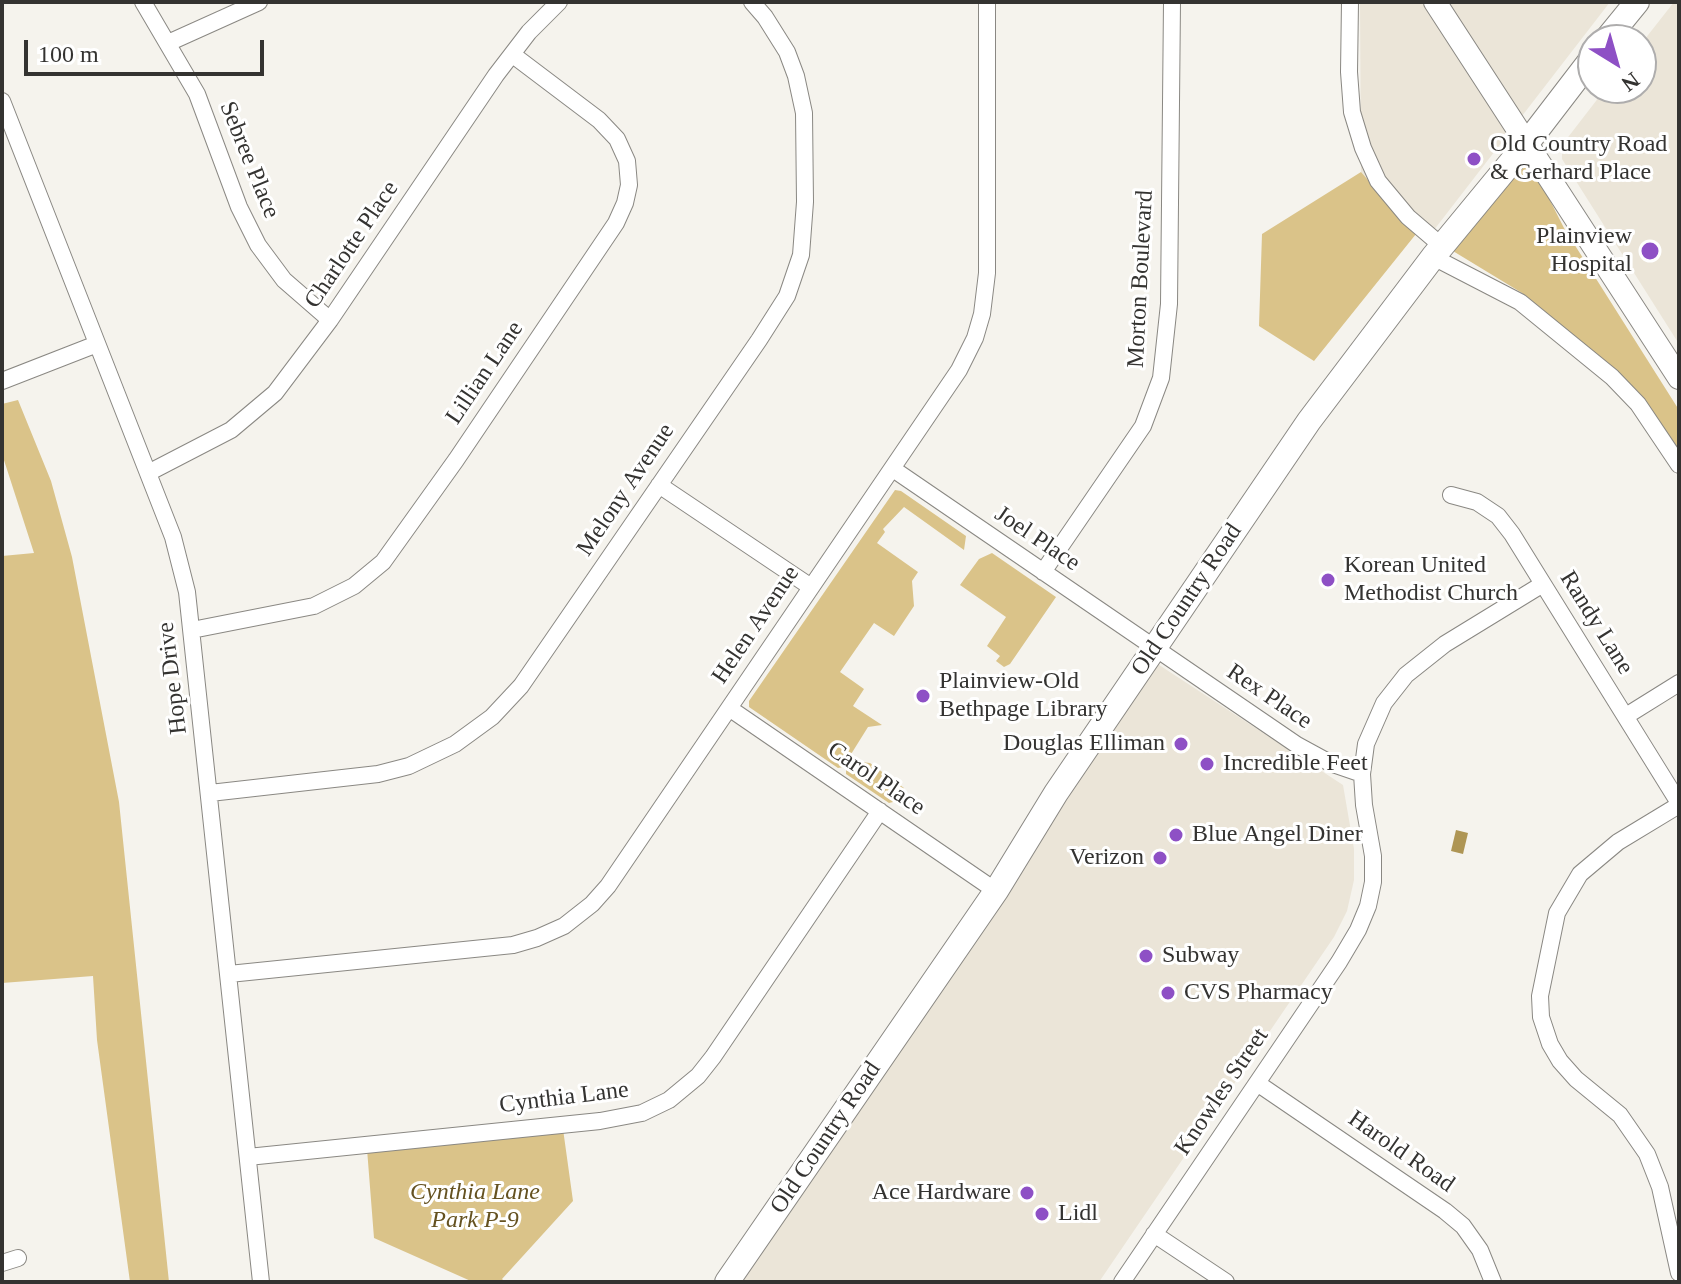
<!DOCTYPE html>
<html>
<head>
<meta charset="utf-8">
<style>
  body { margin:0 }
  #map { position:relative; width:1681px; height:1284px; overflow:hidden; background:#f5f3ed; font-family:"Times New Roman",serif }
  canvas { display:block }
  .frame { position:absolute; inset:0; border:4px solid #343331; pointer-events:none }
  .north { position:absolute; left:1577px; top:24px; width:80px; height:80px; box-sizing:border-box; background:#fff; border:2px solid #aeadad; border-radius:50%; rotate:143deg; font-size:22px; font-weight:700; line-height:32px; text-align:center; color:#343331 }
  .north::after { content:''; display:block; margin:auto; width:28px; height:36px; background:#8e50c5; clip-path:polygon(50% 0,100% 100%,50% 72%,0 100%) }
  .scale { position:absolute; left:24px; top:40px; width:240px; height:36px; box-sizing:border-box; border:4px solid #343331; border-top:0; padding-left:10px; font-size:24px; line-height:28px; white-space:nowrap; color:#343331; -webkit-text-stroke:6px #fff; paint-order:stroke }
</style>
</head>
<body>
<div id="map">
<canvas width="1681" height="1284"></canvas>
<div class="frame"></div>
<div class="north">N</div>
<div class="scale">100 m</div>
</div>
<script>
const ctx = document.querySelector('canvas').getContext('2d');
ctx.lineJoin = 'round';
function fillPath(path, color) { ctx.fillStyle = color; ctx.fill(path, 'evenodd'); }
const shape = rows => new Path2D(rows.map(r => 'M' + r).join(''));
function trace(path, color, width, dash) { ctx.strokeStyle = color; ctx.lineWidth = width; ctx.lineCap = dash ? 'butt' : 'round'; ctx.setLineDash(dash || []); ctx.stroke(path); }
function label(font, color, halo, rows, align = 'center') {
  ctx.font = font + ' "Times New Roman",serif'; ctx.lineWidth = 6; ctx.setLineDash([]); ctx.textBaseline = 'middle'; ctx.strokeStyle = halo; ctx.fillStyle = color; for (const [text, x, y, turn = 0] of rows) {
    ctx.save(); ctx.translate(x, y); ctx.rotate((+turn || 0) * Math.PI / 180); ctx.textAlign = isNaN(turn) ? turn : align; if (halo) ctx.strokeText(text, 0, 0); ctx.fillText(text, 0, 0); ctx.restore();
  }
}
const built = shape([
  [1360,2,1610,2,1427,239,1416,234,1361,172],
  [1674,2,1679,2,1679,344,1562,159,1562,145,1606,88,1641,88,1641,44],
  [1153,661,1343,785,1354,849,1354,880,1347,911,1334,937,1099,1282,736,1282]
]);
const green = shape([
  [1526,153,1564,228,1679,410,1679,453,1646,401,1618,375,1522,293,1448,248],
  [1361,172,1416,234,1314,361,1259,326,1262,234],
  [18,400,51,481,72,557,119,802,169,1282,130,1282,97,1040,93,976,2,983,2,556,34,553,2,454,2,404],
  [895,490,901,491,966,536,964,550,904,507,883,529,885,532,877,543,918,572,912,581,914,606,894,636,874,623,840,672,864,689,853,706,882,725,868,727,843,767,838,768,749,707,749,701],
  [992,553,1056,597,1010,664,1004,667,996,661,1000,656,987,646,1006,617,960,585,979,559],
  [853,761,870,763,904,788,893,802,889,803,846,774,846,770],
  [563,1129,573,1201,502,1279,505,1282,473,1282,374,1238,367,1149]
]);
const water = shape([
  [1456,830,1468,833,1463,854,1451,851]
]);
const street = shape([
  [143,2,197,94,239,207,258,245,284,280,330,320],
  [1350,2,1349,72,1352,112,1363,148,1378,181,1408,217,1442,246],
  [168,43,259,2],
  [2,101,173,537,187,592,261,1282],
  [1433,257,1520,302,1612,377,1638,404,1679,465],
  [2,381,97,344],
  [893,469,1297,745,1330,763,1362,774],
  [148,473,231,430,275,393,330,320,496,75,529,32,559,2],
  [659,485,811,587],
  [1451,495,1477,502,1498,516,1512,534,1679,803],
  [1043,572,1143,426,1161,378,1169,304,1172,2],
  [192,630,314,606,354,586,383,562,456,460,616,223,625,203,629,185,627,161,617,139,599,120,513,55],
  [729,708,996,891],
  [1626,716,1679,683],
  [210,793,378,774,409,766,455,744,492,717,521,686,759,340,787,296,801,255,805,202,804,113,796,76,787,52,765,17,752,2],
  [1679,805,1618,842,1580,874,1557,913,1540,996,1541,1017,1550,1044,1560,1061,1576,1079,1620,1115,1647,1154,1660,1187,1679,1273],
  [229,974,513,945,537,938,564,926,592,904,608,886,959,370,975,338,982,314,987,273,987,2],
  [1257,1083,1445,1211,1463,1226,1480,1250,1493,1282],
  [248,1157,600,1121,642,1113,669,1100,698,1076,713,1057,880,811],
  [1154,1234,1226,1282],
  [2,1263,18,1258],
  [1122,1282,1339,962,1358,930,1368,906,1373,882,1373,856,1364,805,1362,774,1366,744,1384,703,1406,675,1445,644,1543,584]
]);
const secondary = shape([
  [1435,2,1679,378]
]);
const primary = shape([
  [1606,40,1637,2],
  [727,1282,996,891,1056,793,1309,421,1433,257,1527,143,1593,57]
]);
const markers = [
  [1474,159,8,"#8e50c5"],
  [1650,251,10,"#8e50c5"],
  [1328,580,8,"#8e50c5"],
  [923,696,8,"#8e50c5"],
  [1181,744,8,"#8e50c5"],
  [1207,764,8,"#8e50c5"],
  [1176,835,8,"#8e50c5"],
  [1160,858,8,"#8e50c5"],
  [1146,956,8,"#8e50c5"],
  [1168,993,8,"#8e50c5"],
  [1027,1193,8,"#8e50c5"],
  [1042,1214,8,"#8e50c5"]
];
const poiNames = [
  ["Old Country Road",1490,145],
  ["& Gerhard Place",1490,173],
  ["Plainview",1632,237,"right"],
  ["Hospital",1632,265,"right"],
  ["Korean United",1344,566],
  ["Methodist Church",1344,594],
  ["Plainview-Old",939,682],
  ["Bethpage Library",939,710],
  ["Douglas Elliman",1165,744,"right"],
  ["Incredible Feet",1223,764],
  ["Blue Angel Diner",1192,835],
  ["Verizon",1144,858,"right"],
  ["Subway",1162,956],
  ["CVS Pharmacy",1184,993],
  ["Ace Hardware",1011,1193,"right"],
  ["Lidl",1058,1214]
];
const streetNames = [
  ["Sebree Place",249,160,68],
  ["Charlotte Place",352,245,-56],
  ["Morton Boulevard",1141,279,-87],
  ["Lillian Lane",485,373,-56],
  ["Melony Avenue",626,490,-56],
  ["Joel Place",1037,539,34],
  ["Old Country Road",1187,600,-56],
  ["Randy Lane",1596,623,58],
  ["Helen Avenue",756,625,-56],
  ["Hope Drive",173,678,-97],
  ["Rex Place",1269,697,34],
  ["Carol Place",876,779,34],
  ["Knowles Street",1222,1092,-56],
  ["Cynthia Lane",564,1098,-7],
  ["Old Country Road",826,1138,-56],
  ["Harold Road",1401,1152,35]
];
const parkNames = [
  ["Cynthia Lane",475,1193],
  ["Park P-9",475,1221]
];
fillPath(built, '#ebe5d8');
fillPath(green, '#dac389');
fillPath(water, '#ae9554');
trace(street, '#8a8883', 18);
trace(secondary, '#8a8883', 24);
trace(primary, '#8a8883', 26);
trace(street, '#fff', 16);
trace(secondary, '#fff', 22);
trace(primary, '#fff', 24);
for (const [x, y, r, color] of markers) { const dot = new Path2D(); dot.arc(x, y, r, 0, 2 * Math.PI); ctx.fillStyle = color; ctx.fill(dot); trace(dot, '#fff', 3); }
label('24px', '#343331', '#fff', poiNames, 'left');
label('24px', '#343331', '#fff', streetNames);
label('italic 24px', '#655221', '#fff', parkNames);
</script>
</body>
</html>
